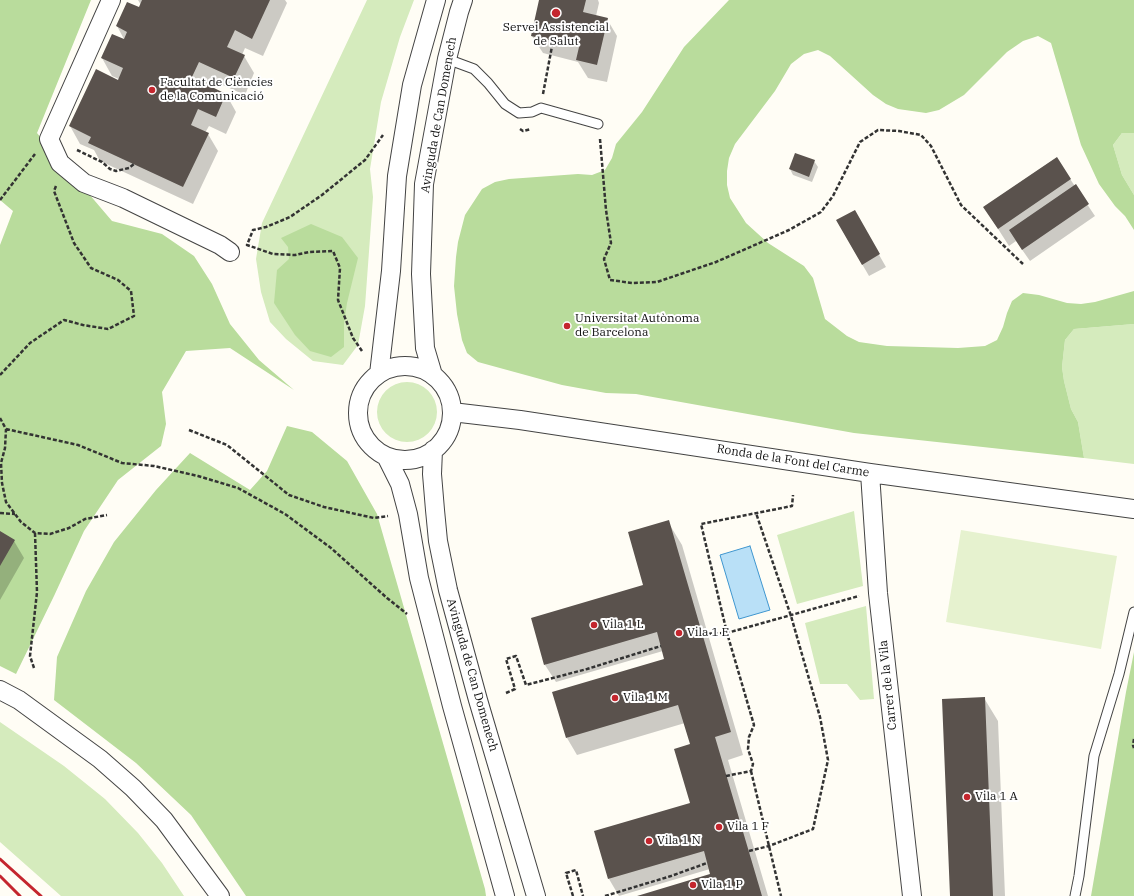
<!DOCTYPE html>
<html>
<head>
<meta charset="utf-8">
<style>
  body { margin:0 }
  canvas { display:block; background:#fffdf5 }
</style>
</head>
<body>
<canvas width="1134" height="896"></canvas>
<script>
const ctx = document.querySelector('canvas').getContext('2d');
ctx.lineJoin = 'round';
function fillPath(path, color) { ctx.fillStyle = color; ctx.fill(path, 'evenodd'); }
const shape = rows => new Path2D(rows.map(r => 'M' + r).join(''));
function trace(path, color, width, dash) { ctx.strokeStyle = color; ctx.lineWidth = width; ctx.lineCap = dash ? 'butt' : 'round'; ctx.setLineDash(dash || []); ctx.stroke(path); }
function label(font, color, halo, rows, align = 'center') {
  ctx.font = font + ' "IBM Plex Serif",serif'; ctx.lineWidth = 4; ctx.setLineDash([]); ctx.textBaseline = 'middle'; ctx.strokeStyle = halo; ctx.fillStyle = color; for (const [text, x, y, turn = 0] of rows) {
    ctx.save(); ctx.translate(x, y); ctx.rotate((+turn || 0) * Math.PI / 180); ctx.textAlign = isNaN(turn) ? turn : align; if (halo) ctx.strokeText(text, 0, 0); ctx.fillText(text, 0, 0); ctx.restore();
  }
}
const green = shape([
  [367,0,414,0,400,37,381,102,370,169,373,197,365,306,358,345,343,365,313,361,286,339,270,322,261,292,256,259,262,223],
  [1122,133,1134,133,1134,195,1122,175,1113,145],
  [1134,324,1134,464,1084,458,1078,422,1071,409,1064,381,1062,367,1065,340,1074,329],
  '377 412a30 30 0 1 1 60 0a30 30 0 1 1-60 0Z',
  [854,511,863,586,797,604,777,535],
  [866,606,874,699,860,700,847,684,820,684,805,623],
  [0,722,64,766,105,799,138,833,162,863,184,896,61,896,0,842]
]);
const forest = shape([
  [0,0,91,0,37,133,112,221,162,234,194,256,212,284,230,324,259,360,294,390,230,348,186,351,162,392,166,424,161,446,118,480,84,531,54,596,16,674,0,666,0,245,13,211,0,200],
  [729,0,1134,0,1134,133,1122,133,1113,145,1122,175,1134,195,1134,230,1125,216,1115,206,1099,184,1081,145,1051,43,1038,36,1023,41,1007,52,964,95,939,110,926,113,898,109,886,104,873,95,830,56,818,50,804,54,791,64,775,91,735,144,729,158,727,171,727,185,730,198,746,223,768,243,804,266,813,278,825,319,847,336,859,342,887,346,958,348,985,346,997,340,1003,327,1007,313,1012,301,1023,293,1039,295,1067,303,1081,304,1095,302,1134,291,1134,324,1074,329,1065,340,1062,367,1064,381,1071,409,1078,422,1084,458,854,433,636,394,606,393,562,385,478,362,467,353,462,340,457,314,454,286,456,257,458,242,465,215,482,189,495,182,509,179,578,174,592,175,605,170,612,158,616,144,642,112,684,47],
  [311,224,342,237,358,258,347,303,344,323,344,347,331,357,310,351,295,335,274,303,277,270,289,259,288,247,281,238],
  [287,426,312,432,347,461,377,514,485,889,486,896,246,896,191,815,136,763,54,700,57,657,86,591,114,542,156,490,190,453,250,490,267,471],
  [1134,652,1134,896,1091,896,1126,692]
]);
const pitch = shape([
  [961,530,1117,556,1101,649,946,622]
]);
const water = shape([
  [750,546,770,610,739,619,720,555,750,546]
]);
const shadow = shape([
  [138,0,285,0,287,3,263,56,245,48,242,55,244,56,254,73,245,95,209,79,206,85,226,94,236,112,226,134,209,126,205,133,208,134,218,151,193,204,100,161,94,150,80,144,70,126,118,81,119,79,112,76,102,58,125,41,117,26,139,9,141,5],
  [540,0,598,0,599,3,596,16,607,19,617,36,607,82,588,78,578,62,543,53,532,36],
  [1056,158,1095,216,1030,261,1016,241,1009,246,984,207],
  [814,161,818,167,812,182,793,175,790,169],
  [854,211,886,267,869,276,837,221],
  [668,522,682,545,743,755,728,760,768,896,639,896,712,879,710,869,619,896,609,879,691,808,691,745,685,723,577,755,567,738,666,664,663,651,556,682,545,665,644,586],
  [0,532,14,541,24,558,0,600],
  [984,698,998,721,1005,896,951,896]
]);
const building = shape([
  [142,0,270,0,252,39,235,30,227,47,245,55,234,78,199,62,192,77,226,94,216,117,198,109,191,125,209,133,183,187,88,143,91,137,69,126,96,69,118,80,123,68,101,58,112,34,124,39,127,32,116,26,127,2,139,7],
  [539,0,586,0,583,12,608,18,597,65,576,60,579,47,531,36],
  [795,153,815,160,809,177,789,169],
  [1057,157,1071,179,998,229,983,207],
  [1076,184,1089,204,1022,250,1009,230],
  [855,210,880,254,862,265,836,220],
  [669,520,731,732,715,737,762,896,637,896,710,874,704,851,608,879,594,831,690,803,674,749,690,744,678,705,566,738,552,692,664,659,657,632,544,665,531,618,643,585,628,532],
  [0,531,15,540,0,566],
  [985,697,993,896,950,896,942,699]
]);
const path = shape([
  [543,94,553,41],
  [520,129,523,131,531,129],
  [600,139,606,210,611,243,604,259,610,280,632,283,657,282,716,262,789,230,821,212,833,196,860,142,878,130,899,131,921,135,931,146,961,205,1023,264],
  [77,150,102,162,110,169,116,171,129,168,134,164],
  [0,200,35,154],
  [362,351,353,338,338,300,340,268,333,251,309,252,295,255,273,254,247,245,253,230,266,227,290,217,322,195,365,160,383,135],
  [0,375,30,343,64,320,83,325,108,329,134,316,131,291,118,280,91,268,74,243,54,191,56,186],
  [0,418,6,429,5,448,1,463,2,483,6,502,21,522,35,533,50,534,69,528,85,519,107,515],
  [6,429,78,445,122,463,154,466,198,476,238,488,285,514,331,548,387,598,407,614],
  [189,430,227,445,289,495,324,507,374,518,388,516],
  [0,513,15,514],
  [702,634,727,633,859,596],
  [34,668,30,656,37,592,35,533],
  [506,693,515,689,506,659,516,656,526,685,587,669,661,646],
  [1134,739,1133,745,1134,748],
  [751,771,781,896],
  [726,776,751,771,753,764,748,749,749,737,754,725,727,633,701,524,792,506,793,495],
  [749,851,769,846,813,829,828,760,820,717,791,616,756,513],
  [573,896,566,873,576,870,583,896],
  [605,896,671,876,707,863]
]);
const lane = shape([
  [447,59,474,69,488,83,505,104,519,113,532,112,541,108,598,124],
  [1075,896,1079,876,1094,756,1119,674,1134,612]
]);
const street = shape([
  [111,0,49,139,60,163,84,183,123,198,220,245,230,252],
  '358 413a47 47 0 1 1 94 0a47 47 0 1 1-94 0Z',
  [379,374,391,271,397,176,412,85,436,0],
  [433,375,425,348,421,274,424,184,447,59,459,12,463,0],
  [452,412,520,420,870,473,1134,509],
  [433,450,432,474,435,510,438,541,448,590,478,700,536,896],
  [386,456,400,484,408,514,419,578,452,706,505,896],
  [870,473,878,593,912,896],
  [0,690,19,700,100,759,133,788,164,820,220,896]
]);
const rail = shape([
  [0,859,41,896],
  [0,876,20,896]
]);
const markers = [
  [556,13,5,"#c4262e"],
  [152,90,4,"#c4262e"],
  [567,326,4,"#c4262e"],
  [594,625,4,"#c4262e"],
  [679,633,4,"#c4262e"],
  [615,698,4,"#c4262e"],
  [967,797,4,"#c4262e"],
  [719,827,4,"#c4262e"],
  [649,841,4,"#c4262e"],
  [693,885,4,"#c4262e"]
];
const poiNames = [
  ["Servei Assistencial",556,28,"center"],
  ["de Salut",556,42,"center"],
  ["Facultat de Ciències",160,83],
  ["de la Comunicació",160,97],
  ["Universitat Autònoma",575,319],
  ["de Barcelona",575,333],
  ["Vila 1 L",602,625],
  ["Vila 1 E",687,633],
  ["Vila 1 M",623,698],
  ["Vila 1 A",975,797],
  ["Vila 1 F",727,827],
  ["Vila 1 N",657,841],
  ["Vila 1 P",701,885]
];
const streetNames = [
  ["Avinguda de Can Domenech",439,115,-80],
  ["Ronda de la Font del Carme",793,461,9],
  ["Avinguda de Can Domenech",472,675,74],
  ["Carrer de la Vila",888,685,-96]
];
fillPath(green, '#d5ebbd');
fillPath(forest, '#b9dc9c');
fillPath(pitch, '#e6f2cf');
fillPath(water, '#b9e0f7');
trace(water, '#3f96cf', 1);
fillPath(shadow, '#0003');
fillPath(building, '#5a524d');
trace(lane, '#444', 11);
trace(street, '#444', 20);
trace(path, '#333', 2.5, [4, 2]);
trace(lane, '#fff', 9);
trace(street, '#fff', 18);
trace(rail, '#c4262e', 3);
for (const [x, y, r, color] of markers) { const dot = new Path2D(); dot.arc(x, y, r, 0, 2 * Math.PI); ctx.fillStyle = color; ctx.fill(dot); trace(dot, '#fff', 1.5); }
label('12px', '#111', '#fff', poiNames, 'left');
label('12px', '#111', '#fff', streetNames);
</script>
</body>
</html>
